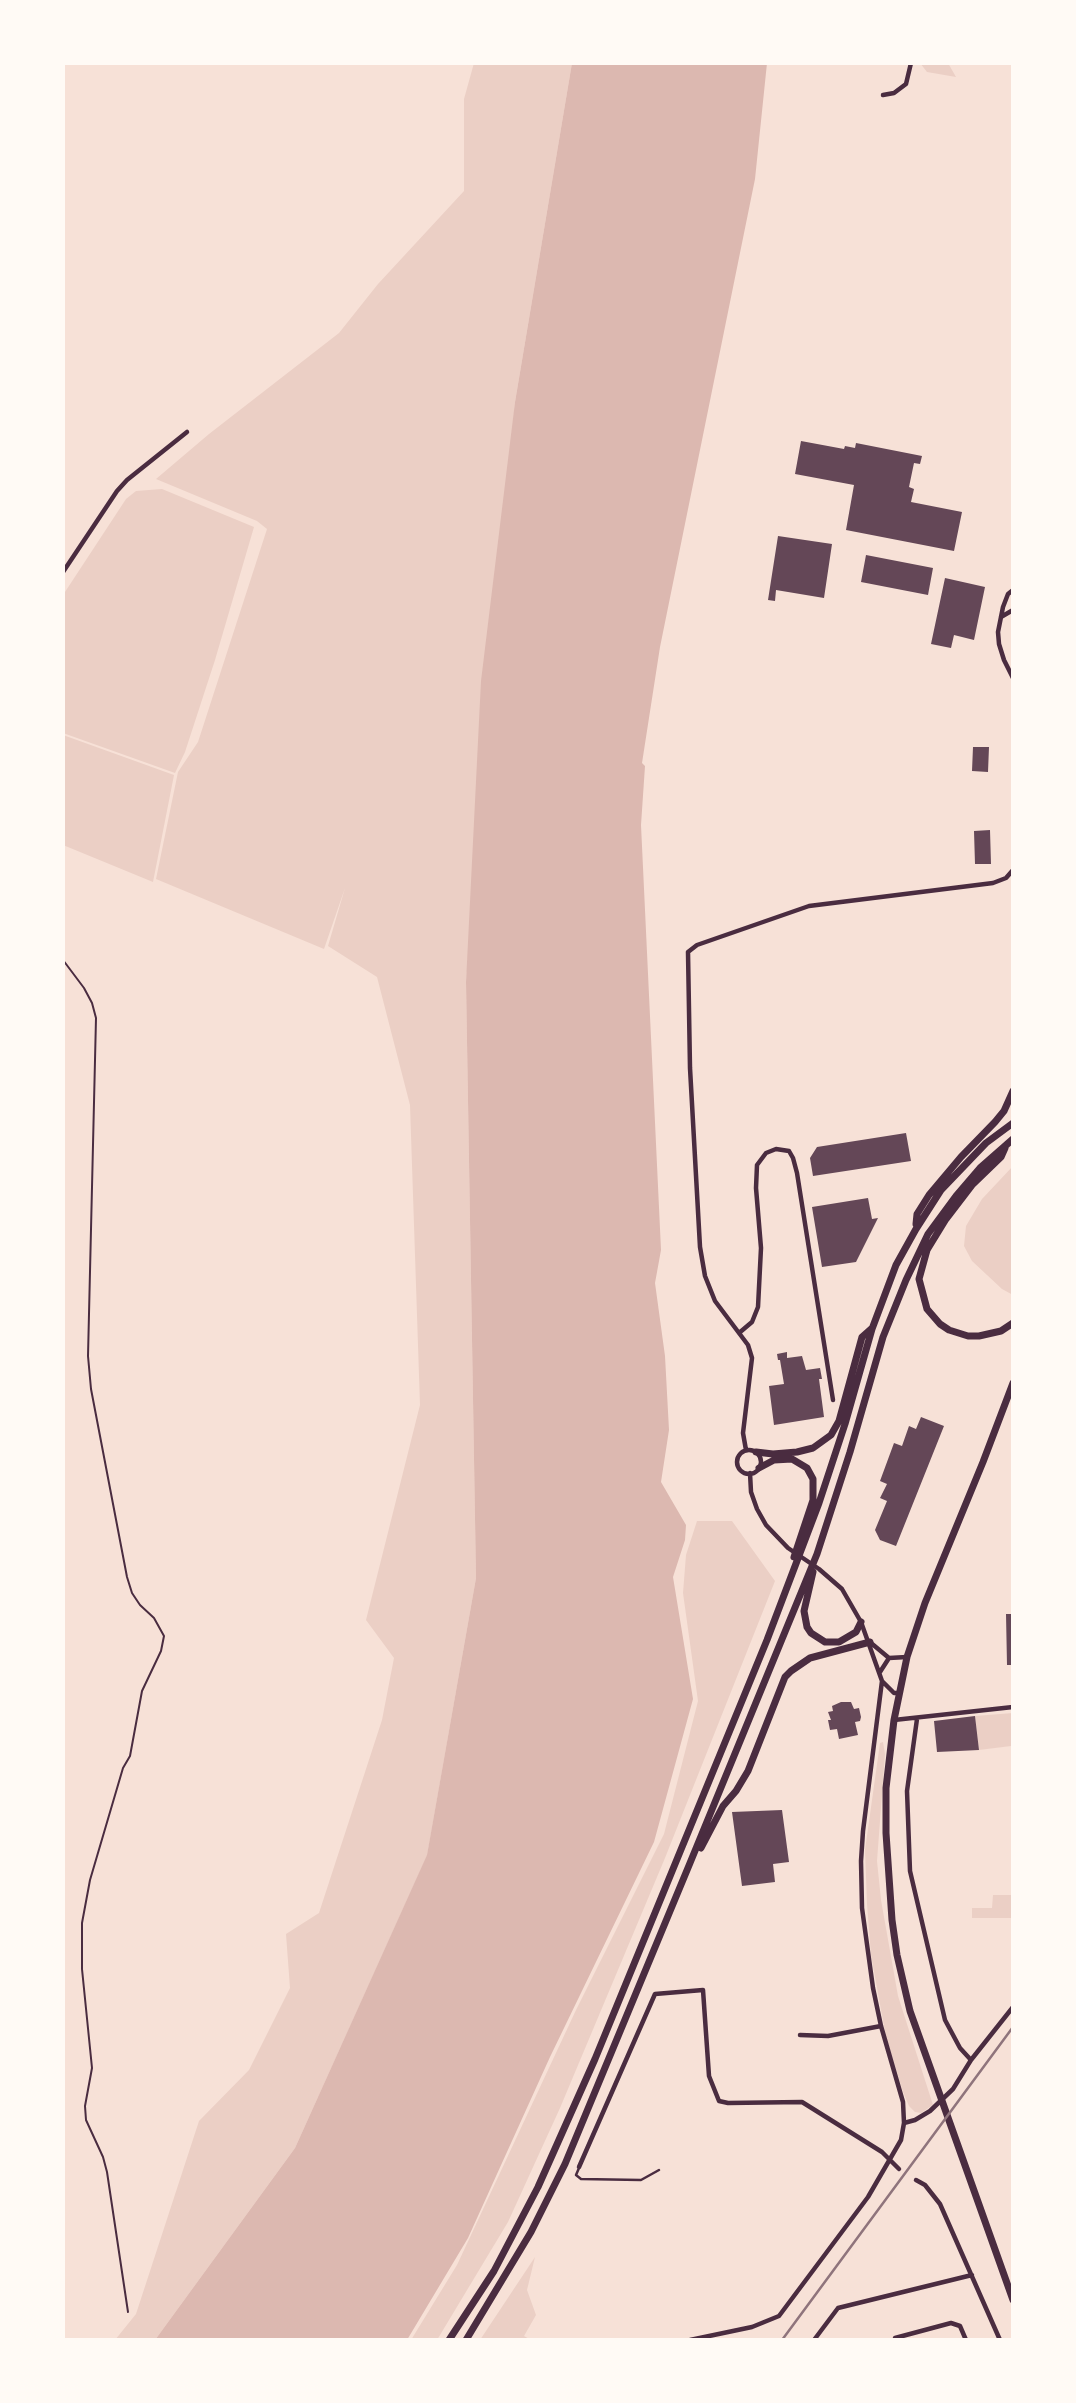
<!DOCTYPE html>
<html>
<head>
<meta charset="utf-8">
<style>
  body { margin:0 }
  #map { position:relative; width:1076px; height:2403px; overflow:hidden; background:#f7e1d7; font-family:"IBM Plex Sans",sans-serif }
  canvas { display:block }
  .frame { position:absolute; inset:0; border:65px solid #fffaf5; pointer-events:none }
</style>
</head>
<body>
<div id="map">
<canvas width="1076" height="2403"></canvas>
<div class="frame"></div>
</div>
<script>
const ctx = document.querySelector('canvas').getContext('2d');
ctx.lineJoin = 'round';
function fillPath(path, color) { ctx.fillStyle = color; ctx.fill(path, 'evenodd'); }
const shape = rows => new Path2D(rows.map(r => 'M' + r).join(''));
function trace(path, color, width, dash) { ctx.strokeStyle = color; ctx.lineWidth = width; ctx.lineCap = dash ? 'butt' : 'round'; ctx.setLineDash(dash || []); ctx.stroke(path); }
const green = shape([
  [474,63,572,63,515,402,466,982,476,1578,427,1856,295,2148,155,2340,115,2340,136,2314,199,2121,249,2070,290,1988,286,1934,319,1913,382,1720,394,1658,366,1620,420,1405,410,1105,377,977,328,946,345,888,324,949,156,879,178,772,198,742,267,529,257,521,156,479,209,434,339,333,378,284,464,191,464,99],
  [920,63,948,63,956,77,927,72],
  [162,489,254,527,215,660,185,752,175,773,63,733,63,595,126,499,136,491],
  [63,735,174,775,153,882,63,845],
  [1013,1166,1013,1295,1002,1289,972,1261,964,1246,966,1226,982,1199],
  [697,1521,732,1521,775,1581,665,1858,560,2108,508,2222,437,2340,411,2340,457,2265,576,2010,664,1834,698,1701,683,1593,686,1555],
  [1013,1713,1013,1757,1011,1746,979,1750,975,1716],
  [883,1742,885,1754,877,1861,881,1900,898,1996,933,2105,921,2113,915,2112,909,2106,903,2092,886,2037,871,1955,867,1904,865,1850,880,1743],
  [993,1895,1013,1895,1013,1918,972,1918,972,1908,992,1908],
  [535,2257,527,2290,536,2315,524,2336,531,2340,480,2340]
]);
const water = shape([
  [572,63,767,63,755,179,660,647,642,763,645,766,641,825,661,1250,655,1283,665,1356,669,1430,661,1482,686,1525,685,1540,673,1577,693,1699,654,1842,550,2057,468,2238,407,2340,155,2340,295,2148,427,1855,476,1578,466,982,481,681,515,402]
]);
const building = shape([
  [801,441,844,449,845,446,855,448,856,443,922,456,920,464,914,463,909,487,914,489,911,502,962,512,954,551,846,530,854,485,795,474],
  [778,536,832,544,824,598,776,590,775,601,768,600],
  [866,555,933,568,928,595,861,582],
  [945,578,985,587,974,640,954,635,951,648,931,644],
  [973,747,989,747,988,772,972,771],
  [990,830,991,864,975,864,974,831],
  [906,1133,911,1161,813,1176,810,1158,817,1147],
  [868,1198,872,1219,878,1218,856,1262,822,1267,812,1207],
  [787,1352,787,1358,802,1356,806,1370,820,1368,822,1379,819,1379,824,1417,774,1425,769,1386,784,1384,780,1360,778,1360,777,1354],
  [921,1417,944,1426,896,1546,880,1540,875,1530,887,1501,880,1498,887,1484,880,1481,894,1443,902,1446,909,1426,916,1429],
  [1006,1614,1013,1614,1013,1665,1007,1665],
  [841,1702,851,1702,854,1709,859,1708,861,1717,860,1721,855,1722,858,1735,839,1739,837,1729,830,1730,828,1720,831,1720,828,1712,833,1711,832,1706],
  [975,1716,979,1750,937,1752,934,1721],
  [782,1810,789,1862,773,1864,775,1882,742,1886,732,1812]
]);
const path = shape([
  [63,960,84,988,92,1003,96,1018,88,1356,91,1389,127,1577,132,1593,140,1605,154,1618,164,1636,161,1651,142,1691,130,1756,123,1768,90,1880,82,1923,82,1969,92,2068,85,2106,86,2120,103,2157,107,2172,128,2312]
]);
const service = shape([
  [579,2168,576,2175,581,2179,641,2180,659,2170]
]);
const minor = shape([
  [883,95,894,93,906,84,911,63],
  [63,572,117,491,127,480,187,432],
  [1013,590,1008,594,1003,607,998,632,999,644,1004,660,1013,678],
  [1001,617,1013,610],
  [739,1333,752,1322,758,1307,761,1248,756,1188,757,1165,766,1153,776,1149,789,1151,793,1158,797,1173,833,1400],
  [746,1450,743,1433,752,1358,748,1345,715,1301,705,1276,700,1247,690,1068,688,952,697,945,809,906,993,883,1006,878,1013,870],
  '737 1462a12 12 0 1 1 24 0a12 12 0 1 1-24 0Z',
  [750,1473,751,1492,757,1509,766,1525,788,1548,819,1569,842,1589,861,1622,882,1681,894,1693,899,1693],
  [871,1643,889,1658,907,1657],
  [880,1672,889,1658],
  [917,1719,907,1791,910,1871,945,2020,960,2048,971,2060],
  [894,1720,1013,1707],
  [800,2035,828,2036,881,2026],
  [904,2123,915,2120,930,2111,953,2089,971,2060,1013,2007],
  [579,2167,655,1994,703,1990,709,2076,719,2101,728,2103,802,2102,882,2152,899,2169],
  [916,2180,925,2185,940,2204,1000,2340],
  [895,2338,951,2323,960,2326,966,2340],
  [690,2340,752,2327,779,2316,868,2197,901,2140,904,2123,903,2102,881,2026,873,1988,862,1908,861,1861,863,1831,882,1681],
  [814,2340,838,2308,972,2275]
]);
const primary = shape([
  [1013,1383,983,1462,925,1603,907,1657,894,1720,886,1788,886,1833,892,1920,897,1955,910,2011,1013,2300]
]);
const trunk = shape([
  [1005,1148,1001,1157,972,1185,946,1219,927,1250,919,1279,927,1309,940,1324,949,1330,968,1336,979,1336,1001,1331,1013,1323],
  [916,1224,917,1214,929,1195,961,1157,995,1122,1004,1111,1013,1091],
  [756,1452,773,1454,797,1452,813,1448,831,1435,839,1421,862,1337,871,1329],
  [759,1468,774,1460,792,1459,807,1468,813,1479,813,1500,794,1557],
  [813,1572,804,1611,807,1627,811,1633,825,1642,839,1642,856,1632,861,1622],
  [701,1848,723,1806,736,1791,748,1771,785,1677,791,1671,810,1658,870,1642],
  [449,2340,494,2271,538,2187,595,2059,767,1640,819,1503,845,1424,872,1329,896,1265,916,1229,941,1190,986,1143,1013,1123],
  [466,2340,531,2232,565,2164,690,1863,817,1554,850,1452,883,1337,906,1280,928,1234,956,1196,980,1168,1013,1139]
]);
const rail = shape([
  [782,2340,1013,2027]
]);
fillPath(green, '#ebcfc5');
fillPath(water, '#dcb8b0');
fillPath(building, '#644757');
trace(path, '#4a2c40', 2);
trace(service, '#4a2c40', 2.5);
trace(minor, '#4a2c40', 4.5);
trace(primary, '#4a2c40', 7);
trace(trunk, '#4a2c40', 7);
trace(rail, '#8f747c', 2.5);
</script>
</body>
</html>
